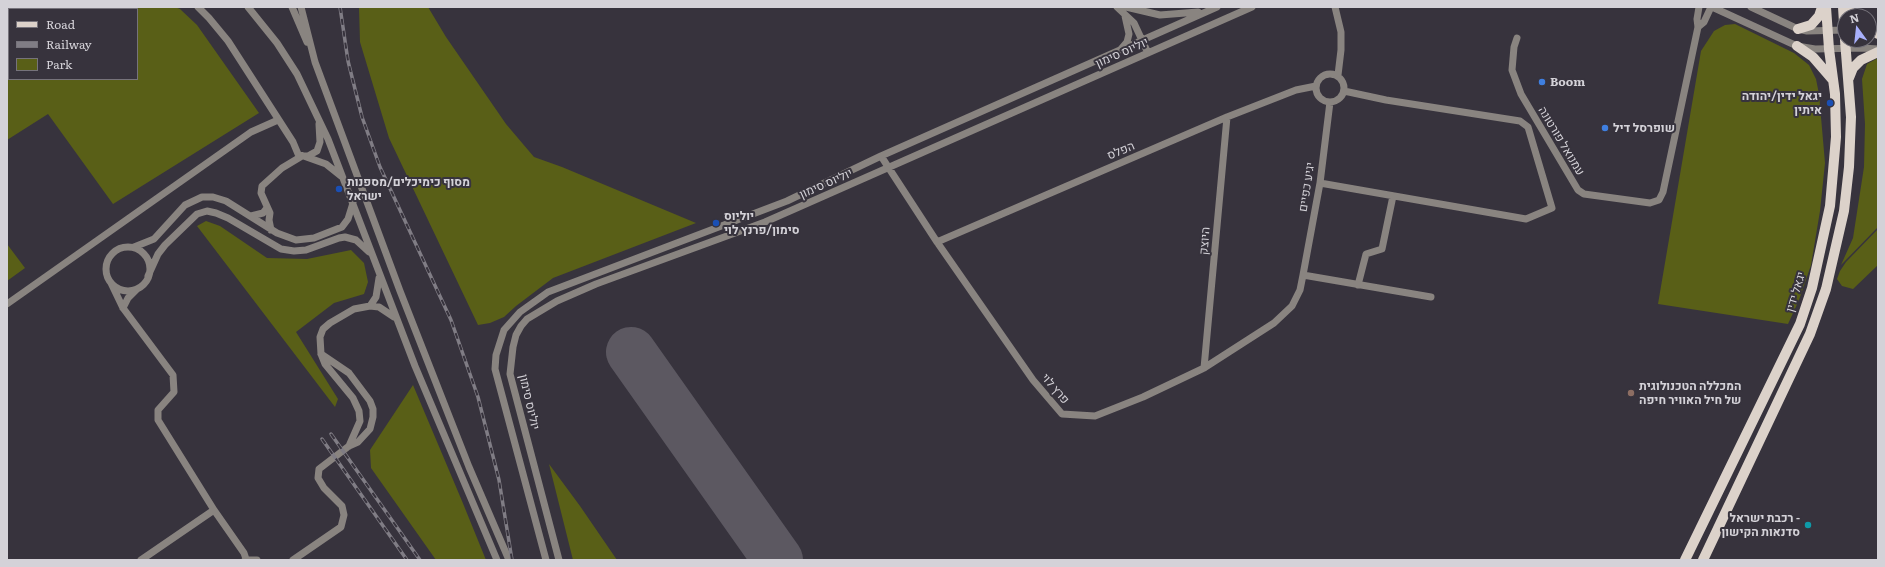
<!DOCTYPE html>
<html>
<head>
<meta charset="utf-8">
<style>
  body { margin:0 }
  #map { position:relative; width:1885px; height:567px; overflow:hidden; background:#37333d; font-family:Literata,serif }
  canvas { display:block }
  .frame { position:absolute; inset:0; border:8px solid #d4d2d8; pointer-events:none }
  .legend { position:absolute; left:8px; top:8px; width:130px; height:72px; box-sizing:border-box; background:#37333d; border:1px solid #76737b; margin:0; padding:5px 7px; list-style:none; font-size:12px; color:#d4d2d8 }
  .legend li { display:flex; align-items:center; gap:8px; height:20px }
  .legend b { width:20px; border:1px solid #76737b }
  .north { position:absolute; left:1837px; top:8px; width:40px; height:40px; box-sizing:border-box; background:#37333d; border:1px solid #76737b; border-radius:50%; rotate:345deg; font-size:11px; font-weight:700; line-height:16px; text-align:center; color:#d4d2d8 }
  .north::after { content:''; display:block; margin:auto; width:14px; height:18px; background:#a8b0fc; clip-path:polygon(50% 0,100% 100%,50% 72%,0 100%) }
</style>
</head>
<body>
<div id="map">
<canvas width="1885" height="567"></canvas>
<div class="frame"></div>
<ul class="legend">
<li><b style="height:5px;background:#dcd2ca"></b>Road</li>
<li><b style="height:5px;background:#807d85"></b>Railway</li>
<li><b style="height:11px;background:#595f17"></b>Park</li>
</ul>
<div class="north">N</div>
</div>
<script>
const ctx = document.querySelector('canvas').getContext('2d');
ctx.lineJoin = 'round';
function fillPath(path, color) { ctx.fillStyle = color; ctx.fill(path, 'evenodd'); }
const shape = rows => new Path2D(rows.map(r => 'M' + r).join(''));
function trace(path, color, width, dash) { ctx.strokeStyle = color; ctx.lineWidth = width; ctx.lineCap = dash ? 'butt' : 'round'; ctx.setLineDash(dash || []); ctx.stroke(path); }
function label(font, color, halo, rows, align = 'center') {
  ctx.font = font + ' Literata,Heebo,serif'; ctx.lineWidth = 4; ctx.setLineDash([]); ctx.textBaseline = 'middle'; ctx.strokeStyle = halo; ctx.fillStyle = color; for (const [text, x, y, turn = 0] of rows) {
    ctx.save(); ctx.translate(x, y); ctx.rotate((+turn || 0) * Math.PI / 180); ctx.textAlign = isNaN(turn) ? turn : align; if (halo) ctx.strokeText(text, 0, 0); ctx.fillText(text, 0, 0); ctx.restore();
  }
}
const green = shape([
  [40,7,175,7,180,9,197,25,259,113,113,204,48,114,7,140,7,45,9,43,9,79,137,79,137,9,39,9],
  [359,7,428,7,446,37,506,124,534,157,562,167,696,223,553,278,516,306,504,317,490,323,478,325,389,138,360,42],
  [1735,24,1794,53,1809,65,1816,79,1819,94,1825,163,1820,211,1811,265,1799,300,1788,324,1658,304,1701,51,1714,31,1725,25],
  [1878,58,1878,227,1841,265,1853,238,1864,167,1865,124,1862,79,1867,64],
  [206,221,220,226,267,258,307,259,351,250,364,263,368,282,364,294,334,303,296,332,338,399,335,407,197,226],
  [1878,229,1878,265,1853,289,1842,286,1837,279,1840,271,1846,262],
  [7,244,25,268,7,281],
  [413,385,462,501,486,560,436,560,371,468,370,450],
  [549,464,580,506,617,560,573,560]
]);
const runway = shape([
  [631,352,778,560]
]);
const minor = shape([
  [198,7,209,18,228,41,293,142,298,154,326,164,341,176],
  [248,7,277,43,297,74,328,139,415,366,497,560],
  [292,7,307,42],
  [301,7,315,62,400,291,469,467,509,560],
  [1117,7,1134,23,1148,53],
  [1126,7,1160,15,1198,12],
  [1335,7,1341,32,1341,50,1338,75],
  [1712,7,1797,46,1815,49,1862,48,1878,49],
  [1751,7,1798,29,1807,31,1845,30],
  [28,9,30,7],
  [7,13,9,11],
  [1698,27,1704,22,1711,7],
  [7,33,9,31],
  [1517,38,1514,47,1512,70,1521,94,1578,190,1584,194,1650,203,1659,200,1663,192,1698,27,1697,19,1699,7],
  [1121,49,1127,42,1129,34,1125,16],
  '1316 88a14 14 0 1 1 28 0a14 14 0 1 1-28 0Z',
  [881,156,937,242,1033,380,1062,414,1095,416,1143,397,1204,368,1274,323,1292,306,1300,290,1303,275,1320,183,1330,102],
  [1320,183,1526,219,1552,208,1528,127,1520,121,1386,100,1344,91],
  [251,216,263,213,267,208],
  [271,230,269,220,270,213,261,193,262,186,282,168,302,156,308,156,317,151,320,142,319,124],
  [937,242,1227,117,1296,90,1316,86],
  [134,247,154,239,185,205,202,197,213,197,226,201,277,233,296,240,314,238,342,227,348,219,353,203],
  '106 269a22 22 0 1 1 44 0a22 22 0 1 1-44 0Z',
  [1303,275,1431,297],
  [148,276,158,254,165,245,197,214,207,211,216,213,228,218,281,249,294,251,306,250,339,238,345,237,356,240,369,252],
  [111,283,123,308,173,375,174,392,158,410,158,420,214,510,244,553,246,559],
  [1358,285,1366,254,1382,249,1393,196],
  [7,304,251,132,278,120],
  [370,306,376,297,379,278],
  [123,308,128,298,137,289],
  [1204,368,1227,117],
  [349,446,360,421,359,411,353,398,325,364,321,354,320,337,323,329,330,323,354,309,370,306,379,307,394,317],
  [141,560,214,510],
  [245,560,257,560],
  [293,560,341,527,344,515,342,506,324,488,318,478,319,469,349,446,358,442,370,429,373,417,373,409,370,401,349,373,321,354],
  [546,560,495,369,496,355,504,330,520,312,548,292,787,201,881,156,1217,7],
  [559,560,510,374,513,347,516,335,521,326,527,319,557,301,596,284,765,222,1252,7]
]);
const major = shape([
  [1843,7,1845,39],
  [1847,7,1854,16],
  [1798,29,1811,25,1819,16,1822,7],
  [1869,29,1878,34],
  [1797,46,1813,57,1832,79],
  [1849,78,1853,68,1861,60,1878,52],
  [1685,560,1800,324,1812,288,1830,206,1836,137,1835,94,1829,49,1826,7],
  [1703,560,1810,334,1826,289,1844,211,1849,167,1851,117,1845,40]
]);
const rail = shape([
  [340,7,348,61,362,117,380,167,451,320,478,397,499,480,512,560],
  [331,434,420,560],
  [322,439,407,560]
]);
const markers = [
  [1542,82,4,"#3f7fe0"],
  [1830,103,4,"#1a4fb4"],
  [1605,128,4,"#3f7fe0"],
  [339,189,4,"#1a4fb4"],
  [716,223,4,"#1a4fb4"],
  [1631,393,4,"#8d6e63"],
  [1808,525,4,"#0f9aa8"]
];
const streetNames = [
  ["יוליוס סימון",1122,53,-24],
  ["עמנואל פורטונה",1561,141,59],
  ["הפלס",1121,151,-23],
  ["יוליוס סימון",826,184,-24],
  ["יגיע כפיים",1307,187,-81],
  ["היוצק",1205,241,-85],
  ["יגאל ידין",1796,292,-73],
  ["פרץ לוי",1055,389,49],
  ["יוליוס סימון",529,402,77]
];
const poiNames = [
  ["Boom",1550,82],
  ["יגאל ידין/יהודה",1822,96,"right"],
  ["איתין",1822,110,"right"],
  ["שופרסל דיל",1613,128],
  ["מסוף כימיכלים/מספנות",347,182],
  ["ישראל",347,196],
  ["יוליוס",724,216],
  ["סימון/פרנץ לוי",724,230],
  ["המכללה הטכנולוגית",1639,386],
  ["של חיל האוויר חיפה",1639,400],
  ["רכבת ישראל -",1800,518,"right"],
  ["סדנאות הקישון",1800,532,"right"]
];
fillPath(green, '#595f17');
trace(runway, '#5c5861', 50);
trace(minor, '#898480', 7);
trace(major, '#dcd2ca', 10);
trace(rail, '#807d85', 3.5);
trace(rail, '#37333d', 2, [6]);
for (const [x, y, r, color] of markers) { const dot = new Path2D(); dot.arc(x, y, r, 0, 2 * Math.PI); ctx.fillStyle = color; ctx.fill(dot); trace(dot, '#37333d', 1.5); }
label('12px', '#d4d2d8', '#37333d', streetNames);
label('bold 12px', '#d4d2d8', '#37333d', poiNames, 'left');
</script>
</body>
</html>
